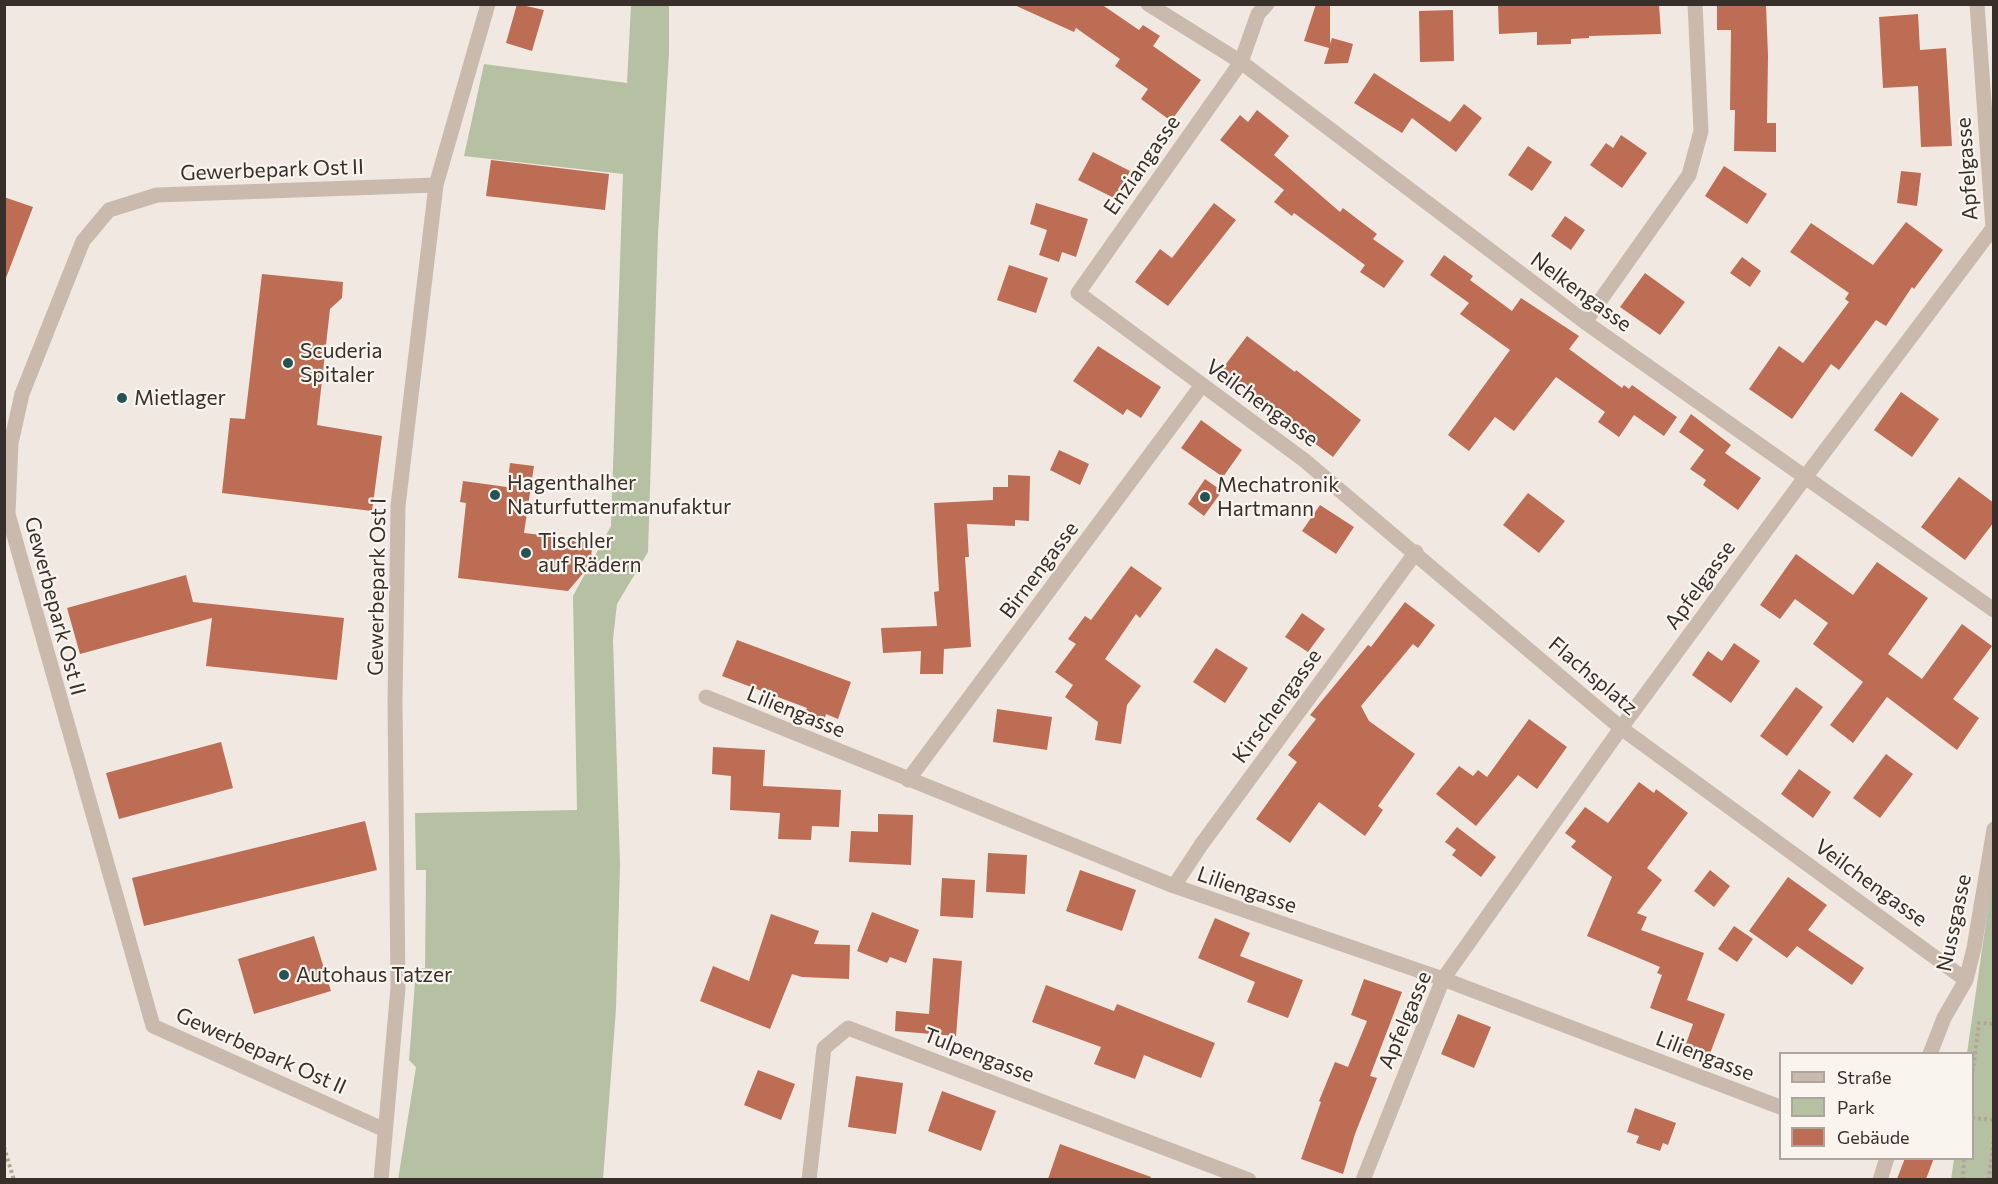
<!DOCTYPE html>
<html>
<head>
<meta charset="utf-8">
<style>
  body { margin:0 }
  #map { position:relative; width:1998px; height:1184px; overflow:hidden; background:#f1e9e1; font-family:Commissioner,sans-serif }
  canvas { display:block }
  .frame { position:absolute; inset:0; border:6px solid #382f2b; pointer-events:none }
  .legend { position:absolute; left:1779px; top:1052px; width:195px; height:108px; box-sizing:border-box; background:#f9f4ed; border:2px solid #aca59f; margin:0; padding:8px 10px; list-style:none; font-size:18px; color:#382f2b }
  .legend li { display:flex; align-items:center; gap:12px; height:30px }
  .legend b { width:30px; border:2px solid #aca59f }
</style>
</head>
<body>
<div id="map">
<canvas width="1998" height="1184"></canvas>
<div class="frame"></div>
<ul class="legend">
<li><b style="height:8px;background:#c9baad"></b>Straße</li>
<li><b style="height:16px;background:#b6c0a2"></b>Park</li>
<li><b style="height:16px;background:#bc6d54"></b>Gebäude</li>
</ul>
</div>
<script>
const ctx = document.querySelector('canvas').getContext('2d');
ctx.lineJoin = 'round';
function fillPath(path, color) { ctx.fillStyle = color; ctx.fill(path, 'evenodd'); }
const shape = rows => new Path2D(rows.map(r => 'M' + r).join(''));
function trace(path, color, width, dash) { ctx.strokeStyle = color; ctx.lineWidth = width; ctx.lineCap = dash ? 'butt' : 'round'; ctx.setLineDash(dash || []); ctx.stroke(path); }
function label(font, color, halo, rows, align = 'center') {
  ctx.font = font + ' Commissioner,sans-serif'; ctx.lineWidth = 4.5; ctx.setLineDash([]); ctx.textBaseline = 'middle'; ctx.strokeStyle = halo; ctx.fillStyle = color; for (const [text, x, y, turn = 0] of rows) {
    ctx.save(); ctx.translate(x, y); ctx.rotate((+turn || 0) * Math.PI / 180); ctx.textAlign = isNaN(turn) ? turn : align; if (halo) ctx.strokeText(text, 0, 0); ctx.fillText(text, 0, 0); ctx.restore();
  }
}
const green = shape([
  [631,5,669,5,669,53,658,234,648,552,617,604,613,639,620,865,616,1009,603,1179,398,1180,416,1067,409,1060,416,969,425,968,426,870,416,870,415,813,577,810,573,596,611,526,623,174,464,156,484,64,627,83],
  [1993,874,1993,1179,1951,1180,1954,1159,1972,1158,1972,1054,1967,1053]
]);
const building = shape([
  [517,4,544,10,532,51,506,43],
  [1012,4,1101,4,1139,30,1143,25,1160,36,1153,46,1201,80,1171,121,1141,99,1148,89,1115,66,1120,59,1076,28,1074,32],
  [1316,4,1330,4,1330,44,1332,38,1353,44,1348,63,1324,64,1329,48,1304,41],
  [1498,4,1659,4,1661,34,1589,36,1589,38,1571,39,1571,44,1537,45,1537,32,1499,34],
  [1717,4,1766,4,1768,56,1767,123,1776,123,1776,152,1734,151,1735,110,1730,110,1731,30,1717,30],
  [1453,10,1454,61,1420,62,1419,11],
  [1918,14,1920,50,1946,48,1952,146,1921,147,1918,86,1883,88,1879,17],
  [1374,73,1450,122,1464,104,1482,118,1456,152,1412,118,1402,133,1354,103],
  [1257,110,1289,136,1274,155,1340,212,1343,208,1377,234,1373,239,1404,261,1384,288,1360,272,1365,265,1294,213,1292,216,1274,202,1284,190,1220,140,1240,115,1248,122],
  [1621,135,1647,153,1622,188,1590,165,1606,143,1613,148],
  [1528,146,1552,162,1532,191,1508,175],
  [1093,152,1130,171,1116,199,1078,180],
  [491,160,609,174,605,210,486,196],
  [1724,166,1767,194,1747,224,1705,196],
  [1901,171,1921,173,1917,206,1897,203],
  [4,197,33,207,6,278,4,278],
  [1036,203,1088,219,1076,257,1062,252,1059,262,1039,255,1047,230,1030,224],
  [1214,203,1236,220,1168,306,1135,282,1160,249,1172,258],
  [1565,216,1585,230,1571,250,1551,236],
  [1906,222,1943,250,1914,289,1912,287,1886,326,1876,320,1839,370,1831,364,1792,419,1749,389,1779,346,1803,363,1849,302,1845,299,1849,293,1790,252,1811,223,1873,265],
  [1444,255,1473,276,1470,280,1512,311,1521,298,1579,336,1569,349,1622,388,1624,385,1629,389,1632,385,1677,417,1664,436,1634,415,1619,437,1598,422,1605,412,1556,377,1514,431,1495,417,1469,451,1448,435,1510,350,1460,314,1469,303,1430,275],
  [1742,257,1761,271,1750,287,1730,273],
  [1009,265,1048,278,1036,313,997,300],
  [1645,273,1685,302,1660,335,1620,307],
  [262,274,343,282,342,298,330,309,317,425,382,436,372,511,222,493,230,418,245,419],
  [1247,336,1295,372,1296,370,1361,420,1333,457,1220,372],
  [1098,346,1161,387,1141,418,1127,409,1123,415,1073,381],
  [1901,392,1939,419,1912,457,1874,430],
  [1691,414,1731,445,1725,453,1761,478,1738,510,1703,485,1706,480,1690,469,1704,450,1679,432],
  [1201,420,1242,450,1223,477,1181,448],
  [1059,450,1089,464,1080,485,1050,470],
  [510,463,534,466,524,533,593,541,590,565,568,591,458,578,466,503,460,502,463,481,507,487],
  [1008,475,1030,476,1029,521,1015,520,1015,526,967,524,969,557,965,557,971,647,944,649,943,674,920,674,921,651,883,653,881,628,937,626,934,592,939,591,934,503,993,500,993,487,1008,487],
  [1959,477,1994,503,1994,522,1965,560,1921,527],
  [1205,479,1222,491,1204,516,1188,504],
  [1528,493,1565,521,1539,553,1503,525],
  [1320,505,1354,527,1336,554,1302,531],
  [1796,554,1853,595,1877,562,1928,598,1888,654,1922,679,1962,624,1992,646,1953,699,1979,718,1957,750,1887,697,1853,743,1830,725,1863,682,1813,644,1828,623,1795,599,1780,619,1760,605],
  [1131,566,1162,588,1140,618,1136,614,1105,659,1141,686,1127,705,1121,744,1095,740,1098,722,1065,697,1073,685,1055,672,1076,644,1068,639,1085,616,1091,620],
  [186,575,193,602,344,618,337,680,206,666,212,618,80,654,67,608],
  [1405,602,1435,625,1418,648,1413,644,1361,706,1369,721,1415,754,1378,806,1383,810,1365,836,1319,802,1290,843,1256,819,1297,762,1288,755,1316,719,1310,715,1368,645,1371,647],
  [1302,613,1325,629,1308,652,1285,637],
  [737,640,851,682,838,719,826,714,824,721,804,714,807,708,722,676],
  [1734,643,1760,661,1731,703,1692,675,1708,651,1722,661],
  [1216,648,1248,668,1225,703,1193,682],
  [1796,687,1823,707,1787,756,1760,736],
  [997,709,1052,717,1047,750,993,742],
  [1529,719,1567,747,1537,789,1518,775,1476,826,1436,794,1459,766,1473,776,1478,770,1487,777],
  [221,742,233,788,119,819,106,773],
  [713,747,765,750,763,786,841,790,839,827,812,826,811,840,778,839,780,813,730,810,731,776,712,774],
  [1886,754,1913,774,1880,818,1853,798],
  [1799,769,1831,792,1813,818,1781,794],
  [1639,782,1654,793,1656,789,1688,813,1647,868,1662,880,1637,913,1647,917,1641,930,1704,953,1687,1000,1725,1014,1709,1056,1685,1047,1693,1024,1650,1008,1662,975,1657,973,1660,967,1587,936,1612,877,1571,847,1576,841,1565,833,1585,807,1608,823],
  [878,814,913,815,911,865,849,862,851,831,878,832],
  [365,821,377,870,144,926,132,878],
  [1457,827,1496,857,1481,877,1452,855,1456,850,1445,842],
  [988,853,1027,855,1025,894,986,892],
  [1080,870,1136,890,1122,931,1066,911],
  [1710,870,1730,886,1714,907,1694,891],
  [1788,877,1827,905,1808,930,1864,968,1852,985,1797,946,1787,958,1749,931],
  [942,878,975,880,973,918,940,916],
  [872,912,919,930,906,963,890,957,887,963,857,951],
  [771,914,819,931,814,944,850,945,849,979,802,977,792,974,770,1029,700,1001,713,966,749,981],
  [1215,918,1250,933,1240,956,1303,980,1288,1018,1247,1002,1255,982,1198,958],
  [1734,926,1753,939,1737,962,1718,949],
  [314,936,331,991,254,1014,238,959],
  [933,958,962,961,956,1036,895,1031,896,1011,929,1014],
  [1364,979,1402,992,1370,1076,1377,1078,1355,1134,1343,1174,1301,1159,1321,1102,1319,1101,1335,1062,1348,1067,1367,1021,1351,1015],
  [1046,985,1114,1011,1117,1004,1215,1043,1201,1078,1144,1055,1135,1079,1094,1064,1101,1047,1032,1022],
  [1458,1014,1491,1027,1474,1068,1441,1054],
  [758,1070,795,1084,781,1120,744,1105],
  [856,1076,903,1083,896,1134,848,1127],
  [942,1091,996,1111,981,1151,928,1131],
  [1635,1108,1676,1123,1668,1145,1663,1143,1660,1151,1636,1143,1639,1136,1627,1132],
  [1060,1144,1151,1177,1150,1179,1048,1179],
  [1905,1158,1934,1158,1926,1179,1897,1179]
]);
const path = shape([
  [1972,1078,1979,1023,1994,1024],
  [1972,1118,1994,1120],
  [4,1147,14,1180],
  [1963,1180,1964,1158],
  [1989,1180,1994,1136]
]);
const minor = shape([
  [1148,4,1241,62,1585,322,1994,610],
  [1267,4,1258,14,1241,62,1078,293,1304,460,1621,728,1966,980],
  [1585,322,1689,175,1701,131,1695,4],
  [706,697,1174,886,1443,979,1780,1107],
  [908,780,1202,385],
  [1174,886,1201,845,1416,552],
  [1930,1054,1944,1018,1966,980,1974,948,1994,829],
  [385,1130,153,1026,8,514,11,443,22,394,83,241,109,210,157,195,436,185],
  [381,1180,398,988,395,701,398,506,436,185,488,4],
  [809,1180,824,1048,848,1028,1249,1180],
  [1363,1180,1443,979,1621,728,1806,476,1993,228,1977,4],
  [1880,1180,1887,1158]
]);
const markers = [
  [288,363,6,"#245356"],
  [122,398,6,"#245356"],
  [495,495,6,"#245356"],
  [1205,497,6,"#245356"],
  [526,553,6,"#245356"],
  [284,975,6,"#245356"]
];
const streetNames = [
  ["Enziangasse",1142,165,-55],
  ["Apfelgasse",1967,169,-94],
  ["Gewerbepark Ost II",272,170,-2],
  ["Nelkengasse",1581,292,36],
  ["Veilchengasse",1262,403,36],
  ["Birnengasse",1039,570,-53],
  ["Apfelgasse",1700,585,-54],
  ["Gewerbepark Ost I",377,587,-89],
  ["Gewerbepark Ost II",55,606,75],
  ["Flachsplatz",1593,676,40],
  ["Kirschengasse",1277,706,-54],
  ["Liliengasse",796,712,22],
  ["Veilchengasse",1871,883,36],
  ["Liliengasse",1247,890,19],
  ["Nussgasse",1954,923,-78],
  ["Apfelgasse",1405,1020,-67],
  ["Gewerbepark Ost II",261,1051,24],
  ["Tulpengasse",979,1055,21],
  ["Liliengasse",1705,1056,21]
];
const poiNames = [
  ["Scuderia",300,351],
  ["Spitaler",300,375],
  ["Mietlager",134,398],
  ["Hagenthalher",507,483],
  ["Naturfuttermanufaktur",507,507],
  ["Mechatronik",1217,485],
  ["Hartmann",1217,509],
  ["Tischler",538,541],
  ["auf Rädern",538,565],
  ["Autohaus Tatzer",296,975]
];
fillPath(green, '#b6c0a2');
fillPath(building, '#bc6d54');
trace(path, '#b5a498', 4, [3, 3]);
trace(minor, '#c9baad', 15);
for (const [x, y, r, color] of markers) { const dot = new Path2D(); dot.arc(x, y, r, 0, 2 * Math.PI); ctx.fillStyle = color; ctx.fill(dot); trace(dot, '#f9f4ed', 2); }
label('21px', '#382f2b', '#f9f4ed', streetNames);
label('21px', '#382f2b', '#f9f4ed', poiNames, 'left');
</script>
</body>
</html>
